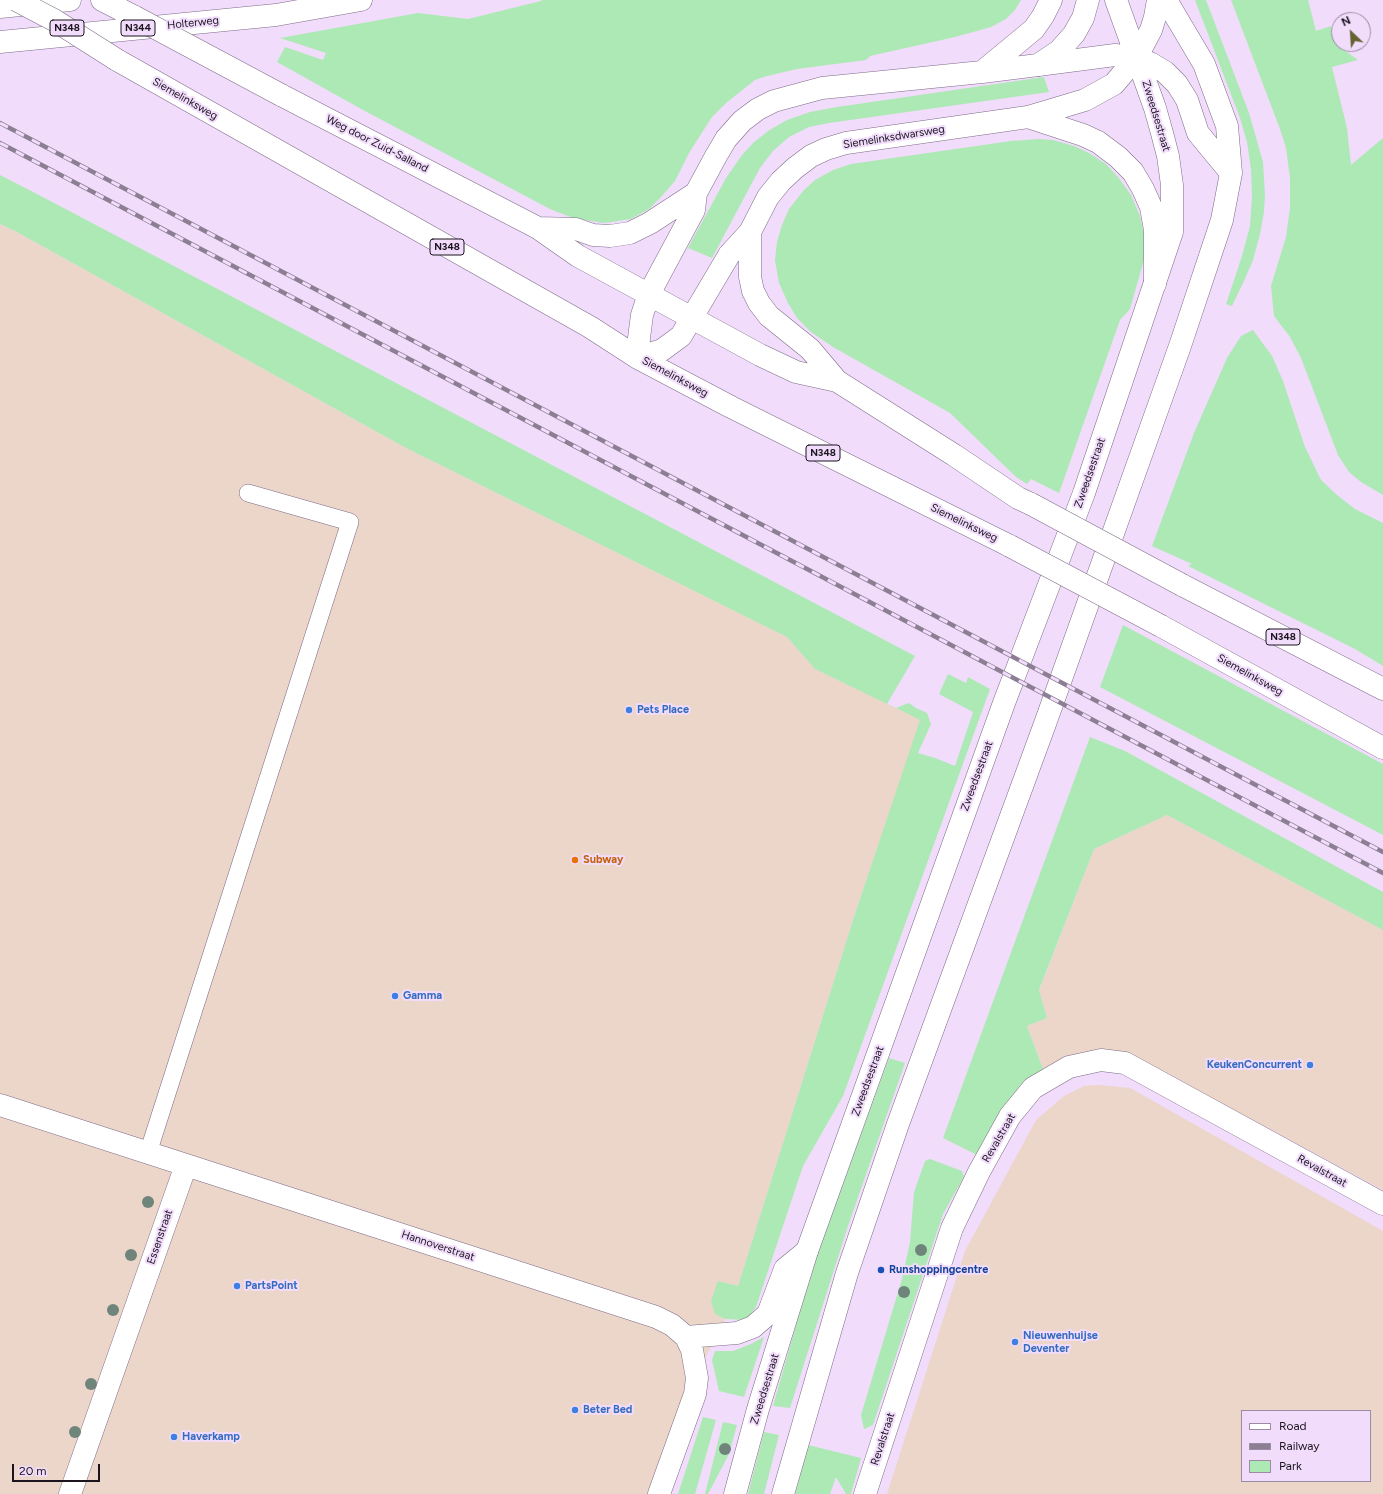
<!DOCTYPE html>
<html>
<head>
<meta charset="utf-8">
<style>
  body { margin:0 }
  #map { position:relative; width:1383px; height:1494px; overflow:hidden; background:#f1dcfb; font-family:Figtree,sans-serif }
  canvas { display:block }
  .legend { position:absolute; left:1241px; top:1410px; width:130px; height:72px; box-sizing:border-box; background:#f1dcfb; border:1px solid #9b8ca3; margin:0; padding:5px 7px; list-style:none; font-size:12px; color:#1b141f }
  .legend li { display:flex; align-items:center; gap:8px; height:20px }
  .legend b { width:20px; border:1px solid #9b8ca3 }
  .north { position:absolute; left:1331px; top:12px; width:40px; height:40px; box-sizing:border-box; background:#f1dcfb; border:1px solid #9b8ca3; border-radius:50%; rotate:335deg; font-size:11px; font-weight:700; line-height:16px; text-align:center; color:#1b141f }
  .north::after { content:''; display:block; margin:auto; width:14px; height:18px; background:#656431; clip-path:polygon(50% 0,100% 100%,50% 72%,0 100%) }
  .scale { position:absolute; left:12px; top:1464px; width:88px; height:18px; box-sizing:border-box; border:2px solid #1b141f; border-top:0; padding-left:5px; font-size:12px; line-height:14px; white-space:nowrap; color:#1b141f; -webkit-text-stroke:3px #f1dcfb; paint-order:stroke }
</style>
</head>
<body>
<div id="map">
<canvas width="1383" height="1494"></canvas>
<ul class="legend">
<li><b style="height:5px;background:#fff"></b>Road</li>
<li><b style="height:5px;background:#8c7e93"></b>Railway</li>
<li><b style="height:11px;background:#ade9b4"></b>Park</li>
</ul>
<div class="north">N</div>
<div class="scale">20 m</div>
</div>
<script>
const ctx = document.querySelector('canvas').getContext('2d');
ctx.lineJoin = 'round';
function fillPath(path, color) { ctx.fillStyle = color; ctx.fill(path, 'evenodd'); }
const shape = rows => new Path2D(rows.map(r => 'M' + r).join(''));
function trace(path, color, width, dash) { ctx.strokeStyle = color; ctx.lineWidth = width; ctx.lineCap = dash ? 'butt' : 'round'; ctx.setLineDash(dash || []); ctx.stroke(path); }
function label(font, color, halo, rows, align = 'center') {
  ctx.font = font + ' Figtree,sans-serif'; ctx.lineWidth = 4; ctx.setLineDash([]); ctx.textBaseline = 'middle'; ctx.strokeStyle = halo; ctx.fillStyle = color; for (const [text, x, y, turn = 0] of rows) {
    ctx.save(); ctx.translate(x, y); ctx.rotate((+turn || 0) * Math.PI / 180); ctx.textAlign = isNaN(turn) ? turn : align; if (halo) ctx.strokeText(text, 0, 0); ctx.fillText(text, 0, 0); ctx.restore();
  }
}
const commercial = shape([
  [0,224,15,231,406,448,787,637,815,669,921,720,853,920,738,1286,718,1281,715,1314,725,1319,673,1422,650,1494,0,1494],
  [1167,815,1383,930,1383,1190,1138,1058,1103,1049,1069,1056,1043,1069,1027,1026,1047,1018,1039,991,1094,849],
  [1100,1085,1130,1088,1383,1231,1383,1494,887,1494,965,1251,1036,1120,1064,1096,1084,1086],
  [1242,1411,1370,1411,1370,1481,1242,1481]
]);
const green = shape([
  [541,0,1021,0,1015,10,1006,19,991,27,955,37,870,56,866,60,797,69,767,76,755,80,726,103,712,117,689,153,675,181,661,197,649,209,631,219,604,223,573,218,550,209,363,110,277,62,285,47,323,60,326,53,280,38,418,13,468,19,541,1],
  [1195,0,1206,0,1249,113,1263,162,1265,195,1264,212,1260,234,1253,260,1244,281,1232,306,1226,304,1242,256,1250,226,1252,196,1251,169,1247,142,1240,118],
  [1231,0,1308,0,1316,31,1331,26,1337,45,1358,60,1332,67,1347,128,1351,165,1383,138,1383,495,1361,482,1349,472,1338,455,1301,358,1290,337,1274,316,1271,286,1286,237,1290,208,1290,178,1286,148,1280,129],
  [1044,77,1049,92,829,123,809,127,789,137,773,151,760,168,712,258,688,248,726,178,742,155,753,143,768,131,787,120,810,112,837,107],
  [1039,139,1053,140,1074,146,1089,153,1106,164,1118,177,1131,195,1140,216,1144,234,1145,256,1130,309,1120,320,1059,493,1031,479,1027,484,1016,477,950,413,833,347,811,332,797,318,788,303,779,283,775,260,777,242,782,225,789,209,804,190,815,180,833,170,851,164,1011,141],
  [0,175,37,194,915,656,887,704,815,669,787,637,406,448,15,231,0,224],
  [1253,330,1272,356,1283,381,1305,447,1321,480,1337,495,1355,509,1383,523,1383,666,1355,649,1188,566,1192,564,1152,546,1194,433,1227,358,1241,336],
  [1123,625,1383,764,1383,835,1100,687],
  [948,674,966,683,968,677,990,689,843,1096,803,1166,756,1307,746,1320,725,1319,715,1314,711,1301,718,1281,738,1286,853,920,920,720,896,708,909,703,916,708,927,713,931,724,918,753,935,758,955,766,973,712,939,694],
  [1090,737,1125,751,1383,892,1383,930,1167,815,1094,849,1039,990,1047,1018,1027,1026,1043,1069,1020,1085,1010,1104,977,1155,943,1138],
  [889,1058,905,1063,849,1223,790,1408,773,1406,813,1266],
  [930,1159,962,1171,964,1177,943,1214,873,1425,864,1429,861,1415,902,1279,910,1242,914,1192,925,1161],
  [764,1337,744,1397,719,1391,712,1360,715,1351,733,1351,751,1344],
  [703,1417,716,1420,695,1494,678,1494],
  [723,1422,737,1425,729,1454,708,1494,705,1494],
  [764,1432,779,1435,764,1494,748,1494],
  [808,1445,861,1458,851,1494,846,1494,836,1477,830,1494,795,1494]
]);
const lane = shape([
  [148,1153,350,522,248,493]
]);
const street = shape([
  [0,1105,186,1165,70,1494],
  [186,1165,656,1317,672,1325,686,1337,692,1350,697,1378,695,1394,659,1494],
  [686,1337,737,1333,753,1327,768,1314,785,1269,807,1251],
  [865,1494,952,1228,979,1172,1010,1116,1033,1088,1069,1067,1101,1060,1125,1063,1383,1204]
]);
const secondary = shape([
  [1038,65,1115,55,1136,58,1150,63,1165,72,1177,84,1187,100,1198,133,1231,173],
  [735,1494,758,1409,807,1251,1004,703,1084,493,1172,232,1172,185,1168,156,1162,133,1155,108,1116,0],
  [783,1494,847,1273,898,1124,1046,721,1180,346,1222,220,1231,173,1227,126,1204,64,1166,0]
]);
const primary = shape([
  [102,0,135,17],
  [0,7,70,0],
  [0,42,276,15,361,0],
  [117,60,590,327,638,358,731,407,1010,546],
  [982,72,1034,29,1043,16,1051,0],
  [281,95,538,228,578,256,760,355,796,372,837,381,954,455,1018,498,1031,504],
  [1028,117,1083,135,1098,142,1118,157,1133,172,1143,189,1151,207,1155,230,1155,284],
  [538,228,576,229,593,235,610,236,630,233,650,223,696,193],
  [750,232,750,277,753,291,759,303,769,316,810,349,837,381],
  [638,358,662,350,681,336,729,255,750,232,768,197,781,181,795,168,811,156,826,149,846,143,1028,117,1085,100,1114,84,1136,58,1151,30,1155,17,1158,0],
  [638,358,639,338,642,315,649,294,694,210,696,193,716,156,726,139,742,121,758,109,774,101,822,88,982,72,1038,65,1059,51,1074,34,1083,18,1088,0],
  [1182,585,1383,689],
  [1161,626,1383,748]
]);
const rail = shape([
  [0,123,1383,852],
  [0,143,1383,873]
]);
const primaryBridge = shape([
  [16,0,54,20,117,60],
  [135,17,281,95],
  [1031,504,1182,585],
  [1010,546,1161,626]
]);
const trees = [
  [148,1202],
  [921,1250],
  [131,1255],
  [904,1292],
  [113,1310],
  [91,1384],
  [75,1432],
  [725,1449]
];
const markers = [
  [629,710,4,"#3f7fe0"],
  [575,860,4,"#e8710a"],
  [395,996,4,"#3f7fe0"],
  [1310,1065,4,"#3f7fe0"],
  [881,1270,4,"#1a4fb4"],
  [237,1286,4,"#3f7fe0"],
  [1015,1342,4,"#3f7fe0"],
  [575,1410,4,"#3f7fe0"],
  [174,1437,4,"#3f7fe0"]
];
const shields = [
  [67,28,34],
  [138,28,34],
  [447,247,34],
  [823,453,34],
  [1283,637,34]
];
const shieldNames = [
  ["N348",67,28],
  ["N344",138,28],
  ["N348",447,247],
  ["N348",823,453],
  ["N348",1283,637]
];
const streetNames = [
  ["Holterweg",193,23,-6],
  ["Siemelinksweg",185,99,30],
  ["Zweedsestraat",1156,116,73],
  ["Siemelinksdwarsweg",894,137,-9],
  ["Weg door Zuid-Salland",377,144,27],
  ["Siemelinksweg",675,377,28],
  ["Zweedsestraat",1090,473,-71],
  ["Siemelinksweg",964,523,26],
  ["Siemelinksweg",1250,675,29],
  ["Zweedsestraat",977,776,-70],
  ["Zweedsestraat",868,1081,-70],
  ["Revalstraat",999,1138,-60],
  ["Revalstraat",1322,1171,29],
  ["Essenstraat",160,1237,-71],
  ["Hannoverstraat",438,1246,18],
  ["Zweedsestraat",765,1389,-73],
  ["Revalstraat",883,1439,-72]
];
const shopNames = [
  ["Pets Place",637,710],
  ["Gamma",403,996],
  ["KeukenConcurrent",1302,1065,"right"],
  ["PartsPoint",245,1286],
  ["Nieuwenhuijse",1023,1336],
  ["Deventer",1023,1349],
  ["Beter Bed",583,1410],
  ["Haverkamp",182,1437]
];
const foodNames = [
  ["Subway",583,860]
];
const transitNames = [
  ["Runshoppingcentre",889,1270]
];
fillPath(commercial, '#ebd6c9');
fillPath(green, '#ade9b4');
trace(lane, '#7e6b87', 18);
trace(street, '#7e6b87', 23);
trace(secondary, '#7e6b87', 23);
trace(primary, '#7e6b87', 23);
trace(lane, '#fff', 17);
trace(street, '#fff', 22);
trace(secondary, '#fff', 22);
trace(primary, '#fff', 22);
trace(rail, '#8c7e93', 4.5);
trace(rail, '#f1dcfb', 3, [9]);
trace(primaryBridge, '#7e6b87', 23, []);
trace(primaryBridge, '#fff', 22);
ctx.fillStyle = '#6f857c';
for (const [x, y] of trees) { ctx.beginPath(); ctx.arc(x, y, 6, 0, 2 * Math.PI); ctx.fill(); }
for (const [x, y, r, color] of markers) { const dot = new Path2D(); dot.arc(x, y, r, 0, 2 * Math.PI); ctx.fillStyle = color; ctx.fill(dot); trace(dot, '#f1dcfb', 1.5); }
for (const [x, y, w] of shields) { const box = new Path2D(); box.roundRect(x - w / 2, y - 8, w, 16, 3); ctx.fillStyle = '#f1dcfb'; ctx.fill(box); trace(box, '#1b141f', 1); }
label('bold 10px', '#1b141f', null, shieldNames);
label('11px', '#1b141f', '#f1dcfb', streetNames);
label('bold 11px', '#366cbe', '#f1dcfb', shopNames, 'left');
label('bold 11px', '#c56008', '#f1dcfb', foodNames, 'left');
label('bold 11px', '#164399', '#f1dcfb', transitNames, 'left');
</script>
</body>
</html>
